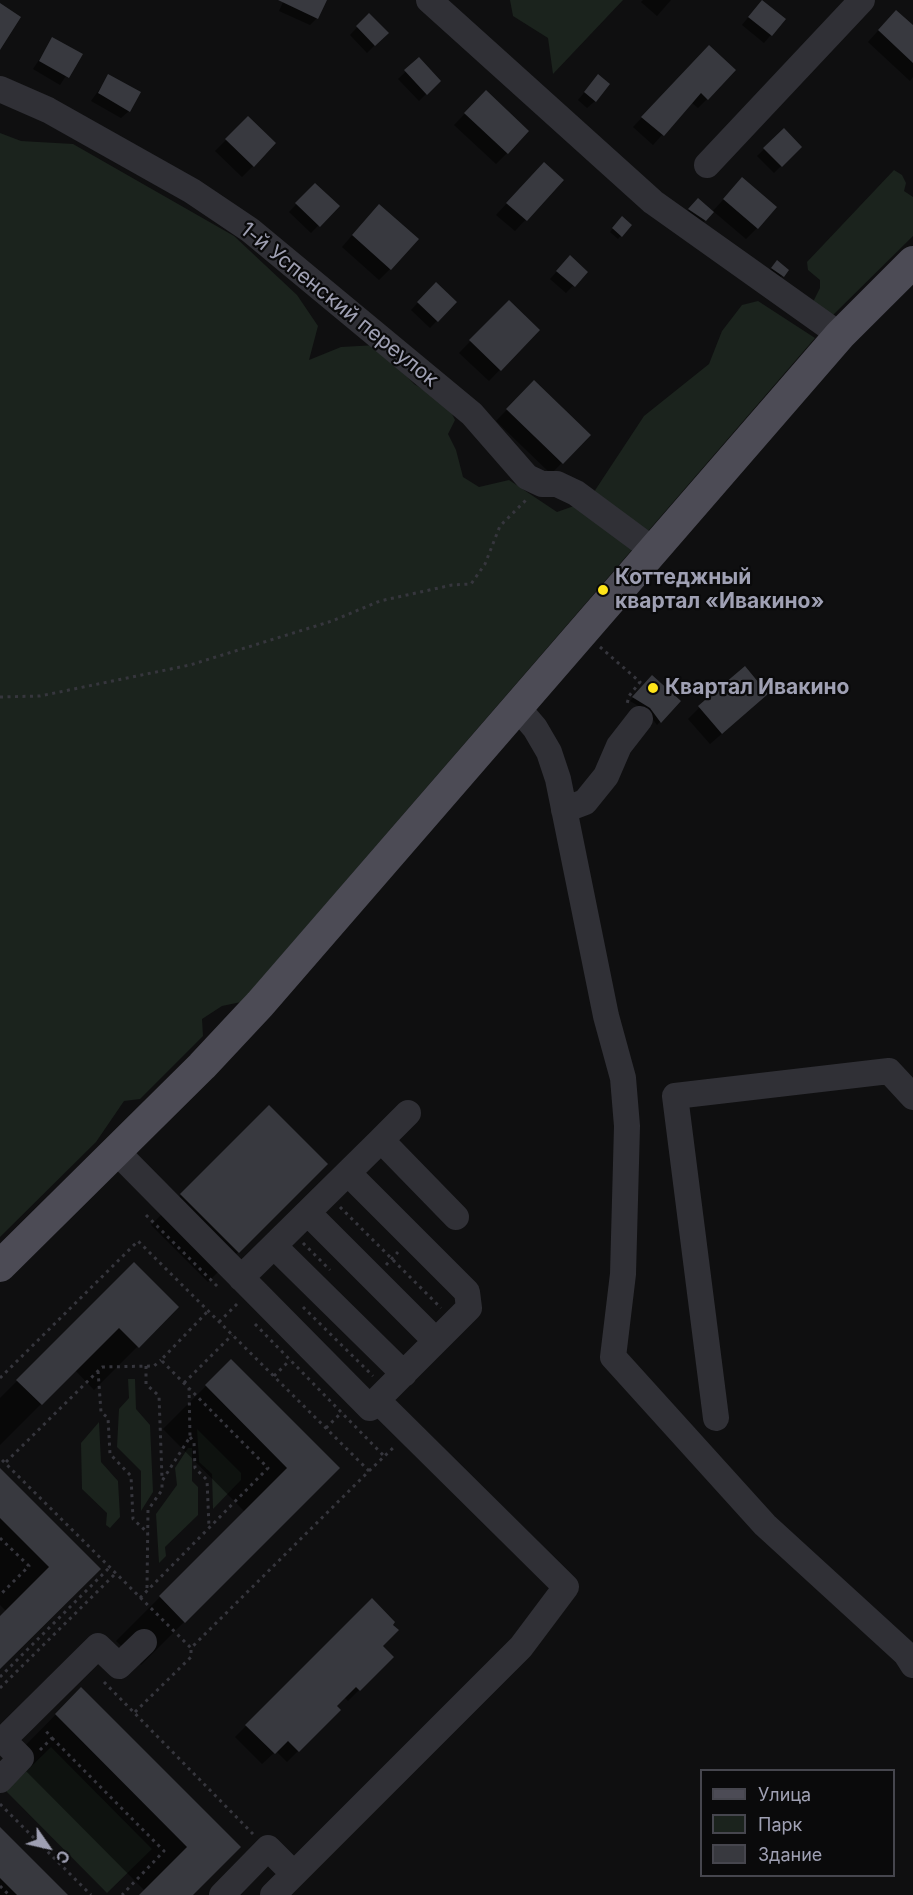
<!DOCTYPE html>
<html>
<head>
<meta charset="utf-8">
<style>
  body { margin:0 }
  #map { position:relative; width:913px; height:1895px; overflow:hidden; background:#0f0f10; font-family:Inter,sans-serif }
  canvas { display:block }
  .legend { position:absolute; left:700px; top:1769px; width:195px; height:108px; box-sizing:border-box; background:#0a0a0b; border:2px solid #46464e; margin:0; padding:8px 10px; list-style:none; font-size:18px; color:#9fa0b3 }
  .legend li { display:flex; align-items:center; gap:12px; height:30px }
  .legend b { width:30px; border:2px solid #46464e }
  .north { position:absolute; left:18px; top:1817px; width:60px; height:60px; -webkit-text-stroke:4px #0a0a0b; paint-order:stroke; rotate:124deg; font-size:16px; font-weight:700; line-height:24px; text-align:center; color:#9fa0b3 }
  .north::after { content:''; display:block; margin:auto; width:21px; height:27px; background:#9fa0b3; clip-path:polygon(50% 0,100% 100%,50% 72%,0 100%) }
</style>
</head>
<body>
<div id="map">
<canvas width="913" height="1895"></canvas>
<ul class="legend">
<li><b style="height:8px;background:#4c4b55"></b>Улица</li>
<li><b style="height:16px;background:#1b231d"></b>Парк</li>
<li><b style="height:16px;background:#38393f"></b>Здание</li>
</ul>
<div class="north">С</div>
</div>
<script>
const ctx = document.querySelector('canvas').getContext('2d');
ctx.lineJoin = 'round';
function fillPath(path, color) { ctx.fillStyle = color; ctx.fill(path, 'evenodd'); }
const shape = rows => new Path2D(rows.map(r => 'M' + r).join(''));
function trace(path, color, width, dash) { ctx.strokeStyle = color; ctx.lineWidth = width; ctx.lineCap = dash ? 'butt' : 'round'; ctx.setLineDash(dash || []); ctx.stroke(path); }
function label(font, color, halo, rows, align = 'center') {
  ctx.font = font + ' Inter,sans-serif'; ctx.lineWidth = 4.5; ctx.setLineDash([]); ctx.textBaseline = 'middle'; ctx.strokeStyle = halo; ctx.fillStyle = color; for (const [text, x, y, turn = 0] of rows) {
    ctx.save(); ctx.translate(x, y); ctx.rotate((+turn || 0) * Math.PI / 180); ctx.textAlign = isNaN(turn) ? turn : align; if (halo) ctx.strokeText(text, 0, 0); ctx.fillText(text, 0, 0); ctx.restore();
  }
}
const green = shape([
  [510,0,623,0,553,74,548,38,513,16],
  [0,133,21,141,73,144,234,236,297,295,318,326,309,360,341,347,377,345,414,384,447,404,455,420,448,434,456,450,463,477,479,487,509,480,557,512,588,501,644,416,709,364,722,331,742,305,758,301,815,338,241,1002,222,1006,202,1019,203,1036,140,1099,124,1101,96,1142,0,1237],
  [894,170,902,175,906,183,904,191,913,197,913,236,832,316,812,304,820,288,820,280,808,270,807,262],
  [128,1379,135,1379,136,1409,150,1425,153,1492,141,1511,141,1471,117,1447,119,1409,129,1398],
  [99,1422,101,1462,118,1481,120,1517,110,1528,106,1525,107,1513,82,1489,81,1443],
  [197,1429,241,1473,241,1480,213,1509,212,1474,199,1462],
  [188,1448,192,1448,192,1481,198,1487,198,1515,165,1547,166,1556,159,1563,156,1514,177,1485,175,1468],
  [51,1747,152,1849,107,1893,6,1791]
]);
const shadow = shape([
  [284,0,325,0,317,18,310,25,279,11],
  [643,0,671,0,657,16,641,2],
  [755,9,784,19,764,43,742,25],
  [369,15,387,33,367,53,350,35],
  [885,23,913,27,913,77,910,81,868,42],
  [53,39,80,54,60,85,33,69],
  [700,57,707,99,698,108,691,102,653,145,633,127],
  [419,59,439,81,419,101,398,79],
  [109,76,129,111,121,118,91,101],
  [598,76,595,101,587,108,578,100],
  [486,92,507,153,496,164,454,125],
  [248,118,253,166,242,177,215,151],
  [784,130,800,147,774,173,757,156],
  [533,175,562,180,515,231,496,215],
  [742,179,757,228,746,239,713,211,698,228,682,217,691,207,712,212],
  [315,185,337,206,311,233,289,212],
  [368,217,390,269,379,280,342,247],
  [622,218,630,225,618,239,610,232],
  [570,257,586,272,566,293,550,279],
  [778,262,787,270,779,279,769,271],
  [436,284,455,302,430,328,411,310],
  [509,302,538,330,489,381,459,353],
  [534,382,589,435,551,474,496,421],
  [652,677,679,701,657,725,647,711,630,701],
  [755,705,710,744,688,719,699,708],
  [269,1107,326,1164,208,1282,151,1225],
  [134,1264,177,1307,94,1390,75,1370,0,1445,0,1398],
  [231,1361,338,1468,141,1665,116,1641,245,1512,163,1429],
  [0,1470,99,1569,0,1667,0,1618,7,1612,0,1605],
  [372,1600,381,1646,392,1657,348,1701,344,1697,335,1706,339,1710,287,1762,276,1751,262,1764,235,1737],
  [81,1689,239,1847,191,1895,141,1895,145,1891,13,1758],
  [0,1829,66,1895,0,1895]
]);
const building = shape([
  [278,0,327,0,318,19],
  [762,0,786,19,772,36,748,17],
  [0,3,21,17,0,50],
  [896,10,913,25,913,63,878,30],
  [369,13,389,33,375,46,356,26],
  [52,37,83,54,69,78,39,61],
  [709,45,736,70,708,100,701,93,664,136,641,117],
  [419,57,441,81,427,95,404,70],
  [108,74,141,92,130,112,98,93],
  [598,74,610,84,596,102,584,92],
  [486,90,529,131,508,154,464,113],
  [248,116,276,143,254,167,225,139],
  [784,128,802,147,782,167,763,148],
  [544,162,564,180,527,221,506,203],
  [742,177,777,207,758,229,723,199],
  [315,183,340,206,320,227,295,203],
  [698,198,714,212,706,221,688,209],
  [379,204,419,239,391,270,352,235],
  [622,216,632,225,622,237,612,228],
  [570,255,588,272,575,287,556,271],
  [777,260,789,270,784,277,771,268],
  [436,282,457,302,438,322,417,302],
  [509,300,540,330,501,371,469,340],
  [534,380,591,435,563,464,506,409],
  [745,666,768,694,722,734,698,706],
  [652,675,681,701,661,723,650,708,632,697],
  [269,1105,328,1164,239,1253,180,1194],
  [134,1262,179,1307,139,1348,119,1328,42,1405,16,1380],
  [231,1359,340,1468,185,1623,159,1596,287,1468,205,1385],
  [0,1468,101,1569,0,1669,0,1616,49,1567,0,1518],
  [372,1598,395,1622,393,1625,399,1630,383,1646,394,1657,360,1691,356,1687,337,1706,341,1710,299,1752,288,1741,275,1754,245,1725],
  [81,1687,241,1847,193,1895,139,1895,187,1847,55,1714],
  [0,1827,68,1895,17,1895,0,1878]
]);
const path = shape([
  [600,647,640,682,629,696,627,704],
  [0,697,40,696,190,665,332,621,380,601,452,585,471,584,485,564,500,526,528,498],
  [340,1207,441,1308],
  [146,1215,219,1288],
  [303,1243,330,1270],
  [386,1265,398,1252],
  [303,1307,373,1376],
  [219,1322,237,1304],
  [255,1324,384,1456],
  [146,1366,146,1384,159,1396,162,1478],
  [98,1371,101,1412,108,1418,110,1454,131,1476,133,1519,148,1533],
  [274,1376,290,1360],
  [0,1378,138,1241,369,1471,191,1648,0,1458],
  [184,1383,232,1335],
  [326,1428,342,1412],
  [190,1437,194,1442,195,1468,207,1480,209,1527],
  [6,1462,102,1367,154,1366,161,1360],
  [369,1471,394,1447],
  [0,1538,29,1566,0,1595],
  [147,1588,148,1510,162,1490,162,1481,190,1437,189,1388],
  [140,1598,268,1468,161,1360,208,1311],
  [0,1677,110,1567],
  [104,1682,253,1834],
  [0,1688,116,1573],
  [135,1712,191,1657,191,1648],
  [52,1738,164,1851,122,1895],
  [40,1750,52,1738,44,1729],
  [0,1804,91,1895],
  [0,1886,9,1895]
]);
const minor = shape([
  [429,0,653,202,840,335],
  [0,89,48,110,192,191,250,230,472,414,527,477,542,484,557,484,576,493,653,550],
  [707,165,862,0],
  [517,707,535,728,549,752,558,779,606,1016,623,1078,627,1126,623,1274,613,1357,765,1525,906,1654,913,1665],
  [564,810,585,802,606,776,619,746,640,719],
  [381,1140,408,1113],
  [116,1151,370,1408,377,1400,566,1587,521,1647,273,1895],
  [348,1173,467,1292,469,1308,377,1400],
  [308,1213,436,1341],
  [274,1246,404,1374],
  [241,1278,381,1140,456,1217],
  [716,1418,675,1096,889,1071,913,1097],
  [0,1780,21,1758,3,1740,98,1646,119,1666,144,1642],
  [222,1895,268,1848,294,1874]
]);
const major = shape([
  [0,1266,202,1066,260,1004,840,335,913,262]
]);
const markers = [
  [603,590,6,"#fee419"],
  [653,688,6,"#fee419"]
];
const streetNames = [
  ["1-й Успенский переулок",339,305,39]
];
const poiNames = [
  ["Коттеджный",615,578],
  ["квартал «Ивакино»",615,602],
  ["Квартал Ивакино",665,688]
];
fillPath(green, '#1b231d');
fillPath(shadow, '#0007');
fillPath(building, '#38393f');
trace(path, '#36363d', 3, [3, 4.5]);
trace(minor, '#303036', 26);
trace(major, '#4c4b55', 32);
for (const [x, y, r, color] of markers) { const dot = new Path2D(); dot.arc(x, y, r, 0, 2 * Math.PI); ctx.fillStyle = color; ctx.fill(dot); trace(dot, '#0a0a0b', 2); }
label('21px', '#9fa0b3', '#0a0a0b', streetNames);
label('bold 21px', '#9fa0b3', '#0a0a0b', poiNames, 'left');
</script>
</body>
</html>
